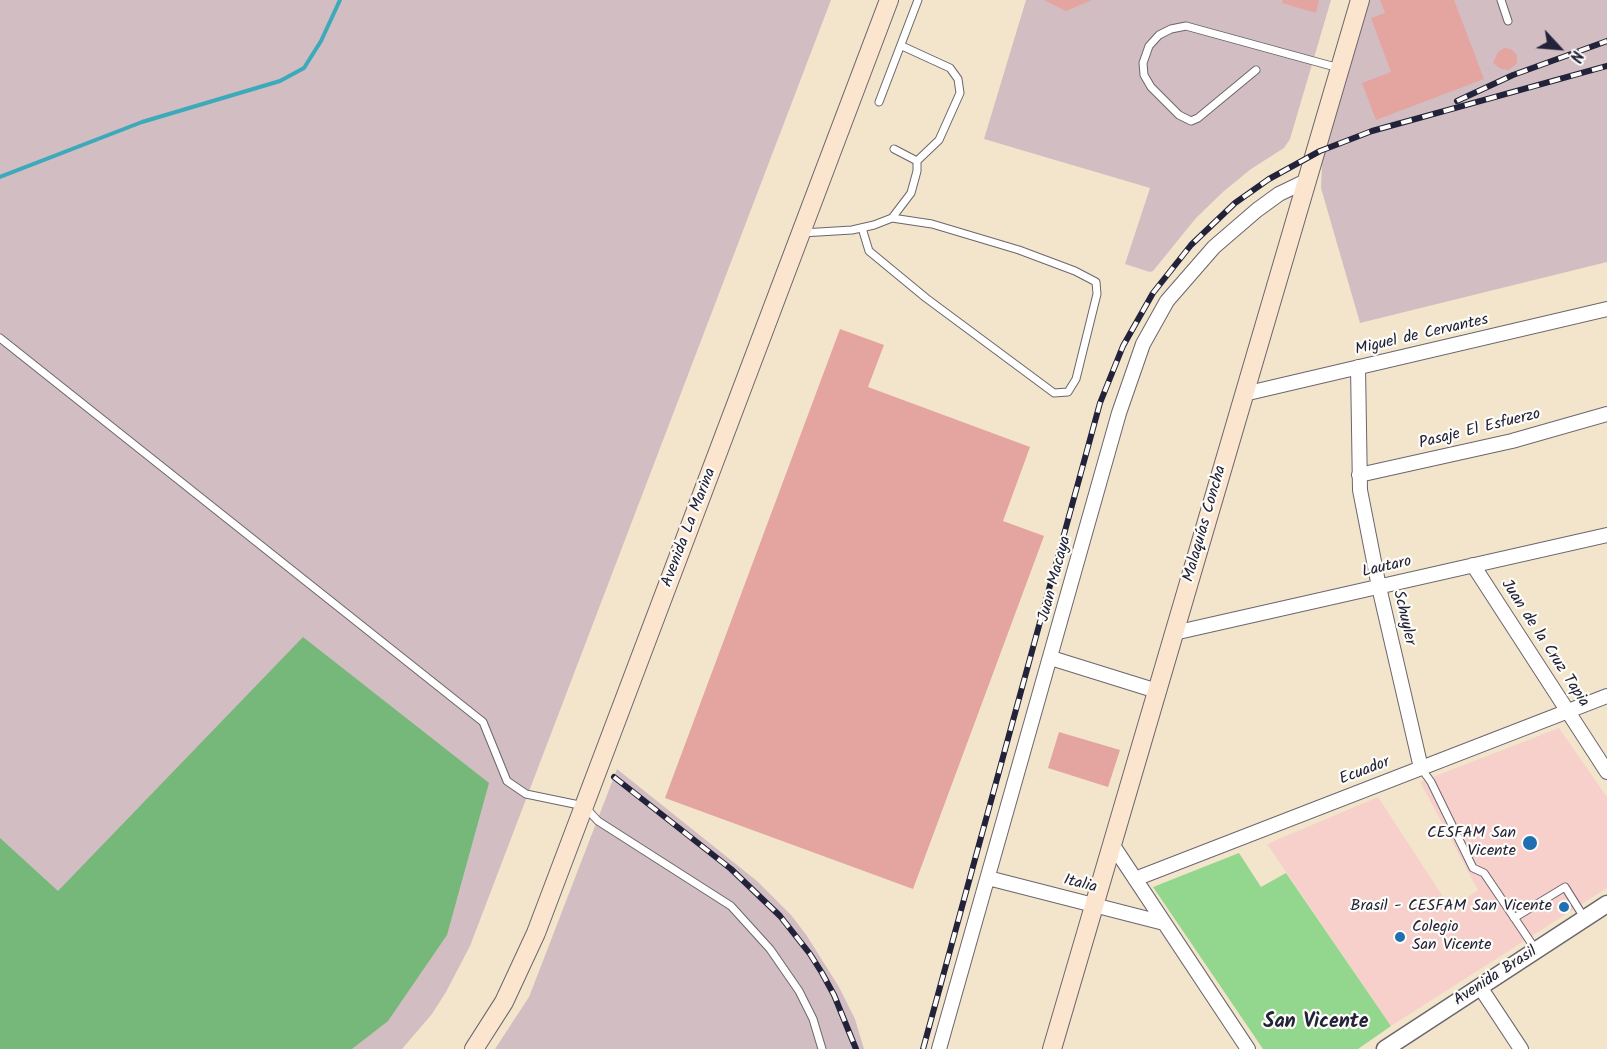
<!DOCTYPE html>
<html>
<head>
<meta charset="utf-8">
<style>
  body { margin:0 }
  #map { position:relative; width:1607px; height:1049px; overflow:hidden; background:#f2e5cb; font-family:Kalam,sans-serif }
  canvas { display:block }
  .north { position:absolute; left:1529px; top:18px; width:60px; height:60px; -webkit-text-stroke:4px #fdfcf7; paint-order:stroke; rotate:116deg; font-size:16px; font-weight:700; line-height:24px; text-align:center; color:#22223b }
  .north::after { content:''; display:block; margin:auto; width:21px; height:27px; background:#22223b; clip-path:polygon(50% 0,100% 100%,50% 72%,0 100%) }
</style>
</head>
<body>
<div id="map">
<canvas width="1607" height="1049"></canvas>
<div class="north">N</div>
</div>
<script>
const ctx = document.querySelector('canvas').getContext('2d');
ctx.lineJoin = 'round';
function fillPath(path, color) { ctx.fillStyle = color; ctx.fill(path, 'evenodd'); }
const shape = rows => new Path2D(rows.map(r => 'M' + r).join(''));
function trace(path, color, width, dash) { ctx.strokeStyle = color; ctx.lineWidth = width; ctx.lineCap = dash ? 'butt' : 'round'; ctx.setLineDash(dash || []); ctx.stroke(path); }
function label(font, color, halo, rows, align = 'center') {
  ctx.font = font + ' Kalam,sans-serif'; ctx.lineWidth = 4.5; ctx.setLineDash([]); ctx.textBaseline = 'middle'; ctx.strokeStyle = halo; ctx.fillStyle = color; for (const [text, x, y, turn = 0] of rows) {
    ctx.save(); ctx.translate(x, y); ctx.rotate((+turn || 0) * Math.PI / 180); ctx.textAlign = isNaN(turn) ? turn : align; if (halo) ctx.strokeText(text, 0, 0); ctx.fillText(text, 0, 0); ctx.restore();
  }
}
const built = shape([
  [1559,728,1607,797,1607,888,1391,1026,1267,844,1378,797,1451,909,1478,890,1420,782]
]);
const industrial = shape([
  [0,0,831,0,470,946,446,992,432,1014,402,1049,0,1049],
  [1026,0,1331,0,1290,139,1284,148,1251,169,1224,191,1196,218,1153,271,1150,272,1125,264,1150,188,984,139],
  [1364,0,1607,0,1607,262,1360,323,1321,188,1323,138],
  [617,769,757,881,791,915,807,936,839,987,855,1019,864,1049,495,1049,529,997]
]);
const green = shape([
  [1239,853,1261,887,1286,873,1391,1026,1358,1049,1263,1049,1153,887]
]);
const forest = shape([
  [303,637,489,783,447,935,388,1021,352,1049,0,1049,0,838,58,891]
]);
const stream = shape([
  [0,177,142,122,280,81,304,68,321,41,340,0]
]);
const building = shape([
  [1044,0,1092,0,1066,11],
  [1283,0,1319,0,1316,13,1282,3],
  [1380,0,1454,0,1484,79,1376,120,1362,83,1391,72,1371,18,1385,13],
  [1504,48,1511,49,1517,55,1517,63,1509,70,1501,69,1493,63,1498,52],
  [840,329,884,345,868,387,1030,447,1003,521,1044,536,913,889,665,798],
  [1059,732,1120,750,1108,787,1048,768]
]);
const service = shape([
  [1501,0,1508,21],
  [1256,70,1198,118,1191,121,1179,115,1151,87,1144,75,1143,63,1149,46,1159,35,1171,29,1186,26,1339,68],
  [879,102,918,0],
  [894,149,917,161],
  [862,228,869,251,926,298,1054,393,1068,392,1076,379,1097,294,1096,282,1075,271,1019,250,932,224,892,218],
  [802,233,852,230,874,225,892,218,911,193,917,171,917,161,939,140,960,93,958,79,950,68,902,46],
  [0,338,483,722,507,781,526,794,584,806,598,821,731,906,770,949,799,991,813,1019,822,1049],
  [1421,768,1431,782,1473,868,1484,873,1536,950],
  [1514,918,1565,887,1585,919]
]);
const minor = shape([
  [1358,367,1360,490,1379,587,1421,768],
  [1244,394,1607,309],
  [1359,475,1512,441,1607,414],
  [1473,565,1607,772],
  [1174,633,1607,535],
  [1051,658,1157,691],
  [1112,844,1248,1049],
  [988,878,1164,923],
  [1135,879,1607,696],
  [1480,987,1521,1049],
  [939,1049,1119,413,1143,344,1167,301,1214,247,1257,210,1279,194,1306,181]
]);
const tertiary = shape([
  [1385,1049,1607,904]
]);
const secondary = shape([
  [474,1049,504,1002,536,933,889,0],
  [1052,1049,1360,0]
]);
const rail = shape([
  [1457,101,1513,75,1607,41],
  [614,777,731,869,780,916,810,954,822,973,834,995,856,1049],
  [923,1049,1100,403,1123,346,1153,293,1191,245,1235,203,1269,179,1320,151,1372,131,1607,66]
]);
const markers = [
  [1530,843,8,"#1f6fb2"],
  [1564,907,6,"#1f6fb2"],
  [1400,937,6,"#1f6fb2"]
];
const streetNames = [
  ["Miguel de Cervantes",1422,336,-13],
  ["Pasaje El Esfuerzo",1480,430,-14],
  ["Malaquías Concha",1206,524,-74],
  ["Avenida La Marina",690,528,-69],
  ["Lautaro",1387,568,-13],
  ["Juan Macaya",1056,579,-75],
  ["Schuyler",1403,618,77],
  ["Juan de la Cruz Tapia",1544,644,57],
  ["Ecuador",1365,772,-21],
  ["Italia",1080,885,14],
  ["Avenida Brasil",1496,977,-33]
];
const poiNames = [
  ["CESFAM San",1516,834],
  ["Vicente",1516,852],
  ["Brasil - CESFAM San Vicente",1552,907],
  ["Colegio",1412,928,"left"],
  ["San Vicente",1412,946,"left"]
];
const quarterNames = [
  ["San Vicente",1316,1024]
];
fillPath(built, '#f7d0cb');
fillPath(industrial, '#d2bec2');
fillPath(green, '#93d78f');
fillPath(forest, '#76b87a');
trace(stream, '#3caaba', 4);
fillPath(building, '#e4a4a0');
trace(service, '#6b666d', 9);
trace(minor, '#6b666d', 16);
trace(tertiary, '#6b666d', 19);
trace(secondary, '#6b666d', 20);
trace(service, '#fff', 7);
trace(minor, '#fff', 14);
trace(tertiary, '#fff', 16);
trace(secondary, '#fbe5cf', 18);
trace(rail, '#22223b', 6);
trace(rail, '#fdfcf7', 4, [11]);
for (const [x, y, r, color] of markers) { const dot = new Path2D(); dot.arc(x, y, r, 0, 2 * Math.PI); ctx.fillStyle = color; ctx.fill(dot); trace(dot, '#fdfcf7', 2); }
label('16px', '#22223b', '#fdfcf7', streetNames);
label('16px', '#22223b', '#fdfcf7', poiNames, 'right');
label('bold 20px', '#22223b', '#fdfcf7', quarterNames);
</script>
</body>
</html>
